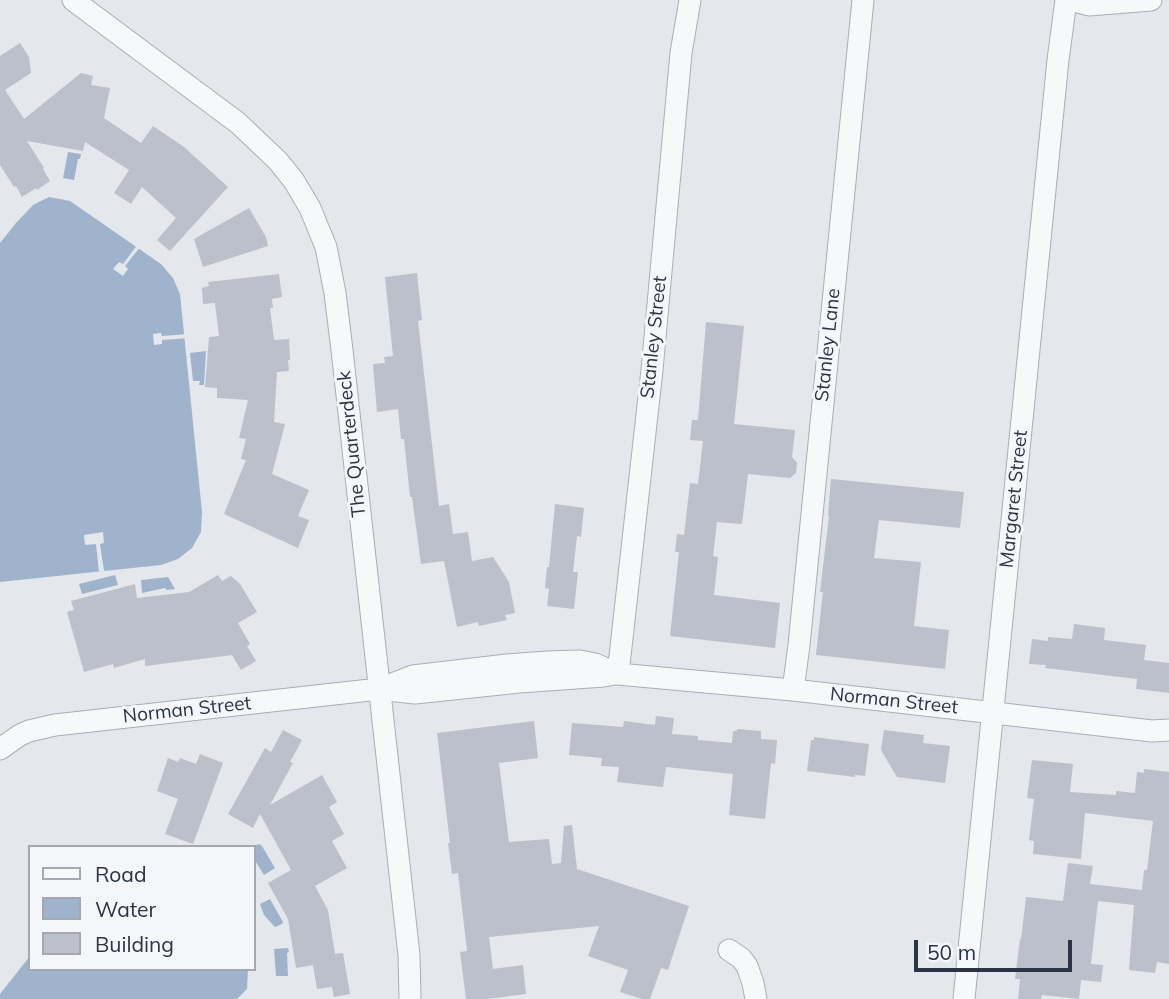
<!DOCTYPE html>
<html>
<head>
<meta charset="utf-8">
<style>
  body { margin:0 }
  #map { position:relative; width:1169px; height:999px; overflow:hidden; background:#e4e7ec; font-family:Mulish,sans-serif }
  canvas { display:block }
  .legend { position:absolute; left:28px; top:845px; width:228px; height:126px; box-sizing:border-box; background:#f4f6f9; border:2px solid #a4a8b1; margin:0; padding:9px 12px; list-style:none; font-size:21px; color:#2b3445 }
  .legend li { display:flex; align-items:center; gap:14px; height:35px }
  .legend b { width:35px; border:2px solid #a4a8b1 }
  .scale { position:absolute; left:914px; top:940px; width:158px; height:32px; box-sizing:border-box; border:4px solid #2b3445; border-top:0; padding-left:9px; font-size:21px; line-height:24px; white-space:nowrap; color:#2b3445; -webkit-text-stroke:5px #f4f6f9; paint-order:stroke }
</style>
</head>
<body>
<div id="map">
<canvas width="1169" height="999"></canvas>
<ul class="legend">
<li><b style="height:9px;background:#f7f8fa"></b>Road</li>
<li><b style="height:19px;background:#9fb4cc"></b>Water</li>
<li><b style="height:19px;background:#bbc0ca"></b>Building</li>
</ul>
<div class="scale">50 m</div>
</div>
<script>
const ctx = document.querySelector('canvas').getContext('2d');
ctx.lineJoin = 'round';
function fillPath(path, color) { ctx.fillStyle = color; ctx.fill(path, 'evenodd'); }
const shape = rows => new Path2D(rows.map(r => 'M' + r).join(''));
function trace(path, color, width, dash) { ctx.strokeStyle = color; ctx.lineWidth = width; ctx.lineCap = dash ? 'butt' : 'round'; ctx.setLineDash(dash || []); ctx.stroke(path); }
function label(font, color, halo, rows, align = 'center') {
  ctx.font = font + ' Mulish,sans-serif'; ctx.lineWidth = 6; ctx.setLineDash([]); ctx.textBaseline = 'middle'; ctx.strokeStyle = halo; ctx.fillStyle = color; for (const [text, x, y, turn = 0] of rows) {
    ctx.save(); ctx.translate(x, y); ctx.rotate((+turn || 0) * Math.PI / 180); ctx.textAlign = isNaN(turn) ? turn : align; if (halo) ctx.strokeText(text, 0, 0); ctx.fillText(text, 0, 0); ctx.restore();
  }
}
const water = shape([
  [68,152,81,154,80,159,78,159,74,180,63,178],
  [49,197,70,201,161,264,173,278,180,294,202,512,201,532,192,548,178,559,161,565,0,582,0,243,16,223,33,205],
  [206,351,204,385,199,385,200,381,193,381,190,353],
  [115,575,118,585,82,594,79,584],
  [168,577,175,589,167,590,165,588,142,593,141,580],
  [259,844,262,846,275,868,264,875,254,859,254,849,256,845],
  [270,899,283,922,282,924,275,927,264,915,260,904],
  [288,948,289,952,287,953,288,976,276,976,274,949],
  [30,956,30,969,248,969,247,989,237,999,0,999,0,994]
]);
const pier = shape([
  [138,244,141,246,125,266,128,269,123,276,113,269,119,262,123,264],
  [161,333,162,336,188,334,188,338,162,340,162,344,154,345,153,334],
  [103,532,104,543,100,544,104,571,99,572,96,544,85,545,84,535]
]);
const building = shape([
  [20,43,29,57,31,73,5,90,24,119,81,73,93,76,91,85,110,88,104,118,141,143,153,126,184,147,228,187,170,251,157,240,176,218,142,187,131,204,114,193,129,170,85,142,83,151,27,141,44,168,43,169,50,181,37,190,36,188,22,197,16,186,14,187,0,165,0,56],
  [249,208,266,237,268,246,203,267,194,239],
  [417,273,422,320,418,321,439,506,449,504,453,534,468,532,472,561,493,557,509,582,515,613,505,615,507,620,479,626,478,622,457,627,444,561,421,564,412,497,410,497,404,439,401,439,398,409,377,412,373,364,385,363,384,357,393,356,385,277],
  [279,274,282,297,272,299,273,308,270,308,274,340,289,339,290,360,288,360,289,371,277,372,274,422,285,424,272,474,309,490,298,516,309,520,298,548,224,514,246,460,241,459,246,439,239,438,248,400,217,398,217,388,205,387,209,337,219,336,215,303,203,304,202,288,209,286,208,282],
  [706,322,744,326,734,424,795,430,792,457,797,463,796,473,790,478,748,474,742,524,717,522,713,556,718,557,714,595,780,603,775,648,670,636,679,552,675,552,677,534,684,535,690,483,698,484,703,441,690,440,692,420,698,420],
  [831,479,964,492,960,528,879,520,874,558,921,562,914,626,949,630,945,669,816,655,823,592,820,592,829,516,828,515],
  [555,504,584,508,581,537,577,536,573,572,578,572,574,609,547,606,549,589,545,588,547,567,549,567],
  [218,575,222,581,231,576,240,584,257,612,238,623,250,644,247,646,256,661,241,670,232,655,145,666,145,659,114,668,113,664,84,672,67,612,74,610,71,601,135,584,137,598,189,592],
  [1074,624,1105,628,1104,640,1146,645,1144,660,1169,663,1169,693,1136,689,1137,679,1045,668,1046,665,1029,664,1032,639,1048,641,1048,637,1072,639],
  [656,716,674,718,672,734,698,736,698,740,732,743,733,731,737,731,737,729,761,731,761,739,777,740,775,764,771,763,765,819,729,815,733,774,666,767,663,787,617,782,619,767,601,766,602,758,569,755,572,723,623,727,624,721,655,725],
  [534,721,538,758,499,763,509,842,549,839,552,864,561,863,564,826,572,825,577,869,689,906,668,970,661,968,650,999,642,999,620,992,628,970,588,956,599,926,489,937,493,969,523,965,526,994,487,999,466,999,460,952,467,951,458,873,452,874,448,843,450,843,437,733],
  [283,730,302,740,290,762,293,763,270,805,322,775,337,802,329,807,344,834,332,841,347,868,315,886,328,910,335,954,343,953,350,994,334,997,332,987,317,989,313,965,296,968,288,919,268,883,291,870,260,814,253,828,228,814,265,748,271,752],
  [884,730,924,735,923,743,950,746,945,783,897,777,881,750],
  [814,737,869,744,865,776,855,775,855,777,807,771,811,740,814,740],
  [200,754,223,763,193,844,165,834,178,799,157,791,168,758,178,762,180,758,196,764],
  [1032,760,1073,764,1070,792,1116,795,1116,791,1135,793,1137,772,1144,773,1144,769,1169,772,1169,964,1157,962,1155,973,1129,970,1134,905,1098,901,1091,964,1103,965,1101,982,1081,980,1079,999,1042,995,1041,999,1018,999,1020,979,1015,979,1020,939,1021,939,1026,897,1063,901,1068,863,1093,866,1090,884,1142,890,1144,870,1147,870,1153,821,1085,813,1081,859,1033,854,1034,841,1029,840,1034,799,1027,798]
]);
const minor = shape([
  [73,0,238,123,278,161,294,181,310,208,326,247,335,293,342,350,409,955,410,999],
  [1071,0,1089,5,1151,0],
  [618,674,652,370,681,53,690,0],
  [379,689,413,676,507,665,547,662,580,661,595,664,618,674,793,690,1152,731,1169,730],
  [793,690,799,645,863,0],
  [0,749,20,735,29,731,55,725,379,689,415,693,519,682,604,676,615,674],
  [729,950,741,958,747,966,753,983,756,999],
  [964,999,1058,60,1066,0]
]);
const streetNames = [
  ["Stanley Street",654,337,-84],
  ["Stanley Lane",828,345,-84],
  ["The Quarterdeck",352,444,-96],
  ["Margaret Street",1014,499,-84],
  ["Norman Street",894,701,6],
  ["Norman Street",187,710,-6]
];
fillPath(water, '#9fb4cc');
fillPath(pier, '#e4e7ec');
fillPath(building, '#bbc0ca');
trace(minor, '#a9aeb7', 23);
trace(minor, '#f7f8fa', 21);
label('19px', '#2b3445', '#f4f6f9', streetNames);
</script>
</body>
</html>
